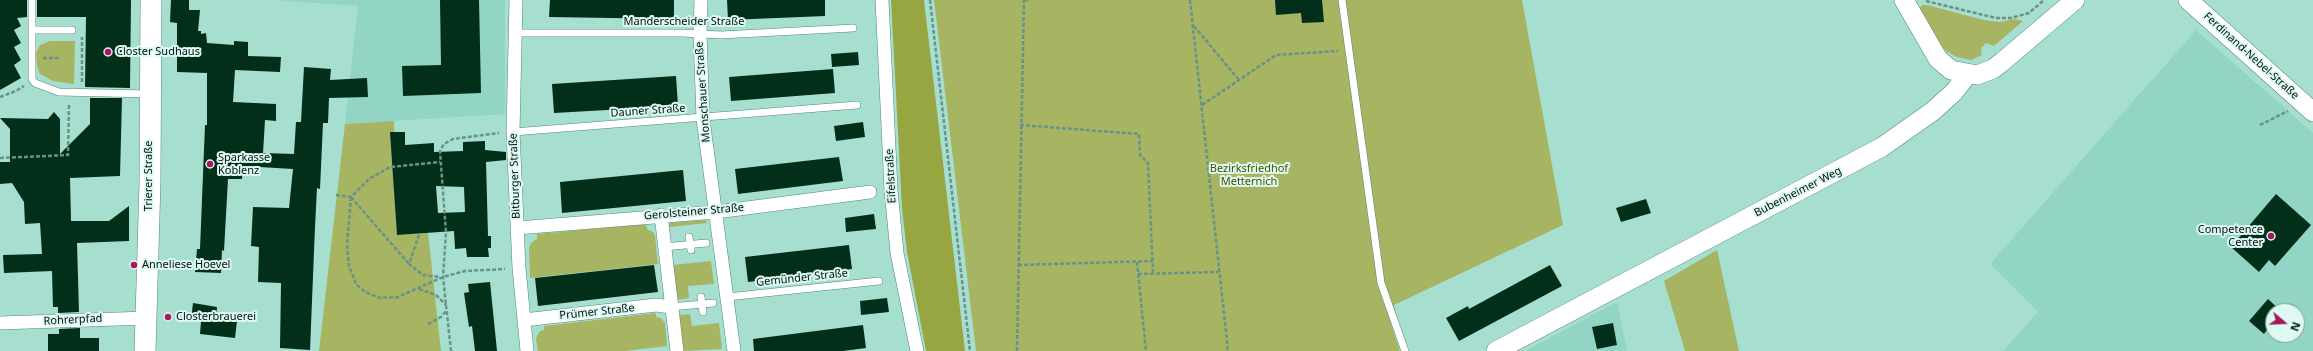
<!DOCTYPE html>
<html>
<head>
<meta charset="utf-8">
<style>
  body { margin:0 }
  #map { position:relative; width:2313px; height:351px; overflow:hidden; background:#a6dfd0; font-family:"Noto Sans",sans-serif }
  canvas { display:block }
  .north { position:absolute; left:2265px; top:303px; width:40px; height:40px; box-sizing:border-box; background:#ddf9f1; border:1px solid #859d96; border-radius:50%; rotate:109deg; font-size:11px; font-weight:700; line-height:16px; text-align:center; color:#00120e }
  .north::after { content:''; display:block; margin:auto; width:14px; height:18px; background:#a4195f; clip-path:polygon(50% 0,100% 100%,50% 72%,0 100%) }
</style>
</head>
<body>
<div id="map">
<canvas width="2313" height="351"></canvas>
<div class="north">N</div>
</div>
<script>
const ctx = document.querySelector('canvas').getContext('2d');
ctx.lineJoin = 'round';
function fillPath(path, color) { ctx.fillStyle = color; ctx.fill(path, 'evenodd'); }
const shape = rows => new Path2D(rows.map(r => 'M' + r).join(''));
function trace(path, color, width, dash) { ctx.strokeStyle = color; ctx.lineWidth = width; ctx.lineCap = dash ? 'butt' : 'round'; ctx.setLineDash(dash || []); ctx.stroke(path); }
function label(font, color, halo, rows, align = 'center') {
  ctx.font = font + ' "Noto Sans",sans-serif'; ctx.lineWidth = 4; ctx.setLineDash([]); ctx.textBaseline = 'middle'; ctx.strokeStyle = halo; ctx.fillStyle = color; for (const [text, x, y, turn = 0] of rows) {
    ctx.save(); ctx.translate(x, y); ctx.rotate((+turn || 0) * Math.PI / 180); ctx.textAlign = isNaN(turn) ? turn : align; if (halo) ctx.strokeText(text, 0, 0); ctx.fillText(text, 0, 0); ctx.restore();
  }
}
const built = shape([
  [273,0,505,0,505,114,345,124,358,6],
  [2196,30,2313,133,2313,351,2003,351,2038,312,1990,264],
  [2273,311,2297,311,2297,335,2273,335],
  [1617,302,1627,351,1525,351]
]);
const green = shape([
  [934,0,1522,0,1563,225,1394,305,1398,320,1391,324,1400,351,976,351],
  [1922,5,1927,5,1984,20,1999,22,2015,19,2023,21,1994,46,1986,43,1981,48,1982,55,1971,60,1957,57,1946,51,1938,42,1919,9],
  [75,41,74,84,53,81,40,74,37,66,36,53,40,45,50,41],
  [394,121,397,235,428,233,441,351,319,351,345,124],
  [706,220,707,223,669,227,670,223],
  [646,224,647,229,653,232,655,236,658,264,530,278,529,248,531,243,537,239,537,234],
  [1717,250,1739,351,1685,351,1664,281],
  [711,261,714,284,688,286,689,298,677,300,673,265],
  [656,313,656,317,661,318,665,323,667,346,625,351,538,351,536,338,540,331,544,330,544,326],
  [690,314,692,326,719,323,722,349,682,351,679,315]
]);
const forest = shape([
  [891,0,924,0,965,351,926,351,907,252,902,209]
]);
const building = shape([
  [0,0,27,0,27,17,17,18,21,26,14,30,21,43,14,47,21,60,14,65,21,78,0,90],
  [37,0,131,0,130,88,85,87,86,17,37,17],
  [171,0,189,0,189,10,200,10,198,31,201,31,201,34,206,33,207,43,234,45,234,41,248,42,248,56,281,57,280,72,235,70,233,102,276,104,276,121,265,120,263,153,294,154,296,122,301,122,304,67,331,69,330,80,367,78,368,97,329,98,328,123,323,123,320,189,317,188,315,227,310,350,280,348,281,283,258,282,259,247,251,246,253,207,289,208,293,169,243,166,242,179,228,179,224,251,222,250,221,273,195,272,197,249,200,249,205,125,207,125,207,73,177,72,177,23,170,22],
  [440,0,479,0,481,93,403,96,402,66,441,65],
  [550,0,674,0,674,19,549,17],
  [727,0,825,0,825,16,728,20],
  [1275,0,1322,0,1324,22,1302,23,1301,13,1276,15],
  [858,52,859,65,832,67,831,54],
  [833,69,835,93,731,101,729,77],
  [676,76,678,106,554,113,552,84],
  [90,98,122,98,120,176,70,178,71,221,109,221,129,206,129,241,77,243,79,312,58,313,58,307,53,307,52,271,4,273,3,255,42,254,40,223,25,224,24,202,12,183,0,184,0,162,10,162,10,129,0,118,48,119,54,112,60,119,60,154,90,124],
  [863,122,865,137,836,141,834,126],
  [390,132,405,132,405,145,434,143,434,152,463,151,463,142,485,141,485,150,506,152,506,160,486,162,488,236,491,236,491,248,488,248,489,257,467,257,466,248,455,249,454,231,397,235],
  [436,186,464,187,465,212,438,213],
  [839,157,843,181,738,194,735,169],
  [683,170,686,201,562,213,560,182],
  [2276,194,2311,225,2275,266,2269,260,2259,272,2231,247],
  [1646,199,1651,213,1621,222,1616,208],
  [874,214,876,229,846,232,845,218],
  [849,245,852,269,748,282,745,257],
  [654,265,658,292,538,306,535,278],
  [1550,265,1562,286,1459,341,1446,318,1468,306,1469,309],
  [490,282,497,351,475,351,472,326,469,327,464,293,469,292,468,284],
  [887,298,889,312,861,315,860,301],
  [2268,299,2281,311,2273,311,2273,322,2264,334,2249,321],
  [193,303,217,307,216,317,237,321,235,338,200,334,201,321,191,320],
  [1613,323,1617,345,1597,349,1592,327],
  [863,325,866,348,843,351,754,351,753,339],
  [80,328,80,338,99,338,99,351,48,351,48,334,59,334,59,329]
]);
const path = shape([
  [930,0,970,351],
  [1024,0,1030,0],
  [1190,0,1228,351],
  [1926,1,1996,18,2011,18,2029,13,2044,0],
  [1194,26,1238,79],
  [43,58,59,58],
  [82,82,82,37],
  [0,97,16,91,24,86],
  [1202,105,1276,55,1338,51],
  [1020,125,1139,134,1140,155,1148,163,1153,273],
  [2260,125,2288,111],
  [0,158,68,155,69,103],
  [336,195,351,197,369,179,390,167,440,162],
  [351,197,347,246,349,266,356,284,365,292,380,298,398,297,443,277,465,271,505,269],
  [351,197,409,264],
  [419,235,409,264,423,275,440,277],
  [1137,262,1146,351],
  [1018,265,1153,261],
  [1138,274,1218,272],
  [419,289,436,295,446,305],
  [428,324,441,317,447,310],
  [451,351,443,277,446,232,440,151,444,144,453,139,499,133],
  [1017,351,1024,0]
]);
const lane = shape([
  [32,0,32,79,35,83,59,92,150,94],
  [1342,0,1381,283,1405,351],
  [32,30,72,30],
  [514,33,682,33,721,35,853,28],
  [513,132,857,105],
  [689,237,691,250],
  [664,247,706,243],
  [701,297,703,312],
  [727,297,879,281],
  [671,307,713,303]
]);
const street = shape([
  [516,0,513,132,519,268,527,351],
  [701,0,700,34,703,119,734,351],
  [882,0,891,190,897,253,917,351],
  [661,215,677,351],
  [517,228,716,212,870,192],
  [524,320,656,305,671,307],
  [0,323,147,318]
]);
const secondary = shape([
  [1904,0,1938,59,1951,70,1977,75,1993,69,2002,62,2075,0],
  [2188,0,2313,112],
  [1496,351,1882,147,1933,111,1954,92,1968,74]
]);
const primary = shape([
  [145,351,150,182,151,0]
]);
const markers = [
  [108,52,4,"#a4195f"],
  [210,164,4,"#a4195f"],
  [2271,236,4,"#a4195f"],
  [134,265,4,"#a4195f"],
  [168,317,4,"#a4195f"]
];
const streetNames = [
  ["Manderscheider Straße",684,22],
  ["Ferdinand-Nebel-Straße",2251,56,42],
  ["Monschauer Straße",703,92,-94],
  ["Dauner Straße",648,111,-4],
  ["Trierer Straße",149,176,-90],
  ["Bitburger Straße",515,176,-92],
  ["Eifelstraße",891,176,-93],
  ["Bubenheimer Weg",1798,192,-27],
  ["Gerolsteiner Straße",694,212,-5],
  ["Gemünder Straße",802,278,-6],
  ["Prümer Straße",597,312,-6],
  ["Rohrerpfad",73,320,-3]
];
const poiNames = [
  ["Closter Sudhaus",116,52],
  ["Sparkasse",218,158],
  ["Koblenz",218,171],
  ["Competence",2263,230,"right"],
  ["Center",2263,243,"right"],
  ["Anneliese Hoevel",142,265],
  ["Closterbrauerei",176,317]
];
const parkNames = [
  ["Bezirksfriedhof",1249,169],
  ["Metternich",1249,182]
];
fillPath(built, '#93d5c4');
fillPath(green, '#a7b461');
fillPath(forest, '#98a641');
fillPath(building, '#022f19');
trace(lane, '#51877a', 8);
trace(street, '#51877a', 14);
trace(secondary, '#51877a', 20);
trace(primary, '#51877a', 22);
trace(path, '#699388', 2.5, [4, 2]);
trace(lane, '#fff', 7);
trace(street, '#fff', 13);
trace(secondary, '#fff', 19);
trace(primary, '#fff', 21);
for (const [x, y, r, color] of markers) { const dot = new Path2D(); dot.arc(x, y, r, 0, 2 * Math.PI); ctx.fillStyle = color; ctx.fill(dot); trace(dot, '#ddf9f1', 1.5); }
label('11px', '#00120e', '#ddf9f1', streetNames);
label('11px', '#00120e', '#ddf9f1', poiNames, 'left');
label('11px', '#485001', '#ddf9f1', parkNames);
</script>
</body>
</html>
